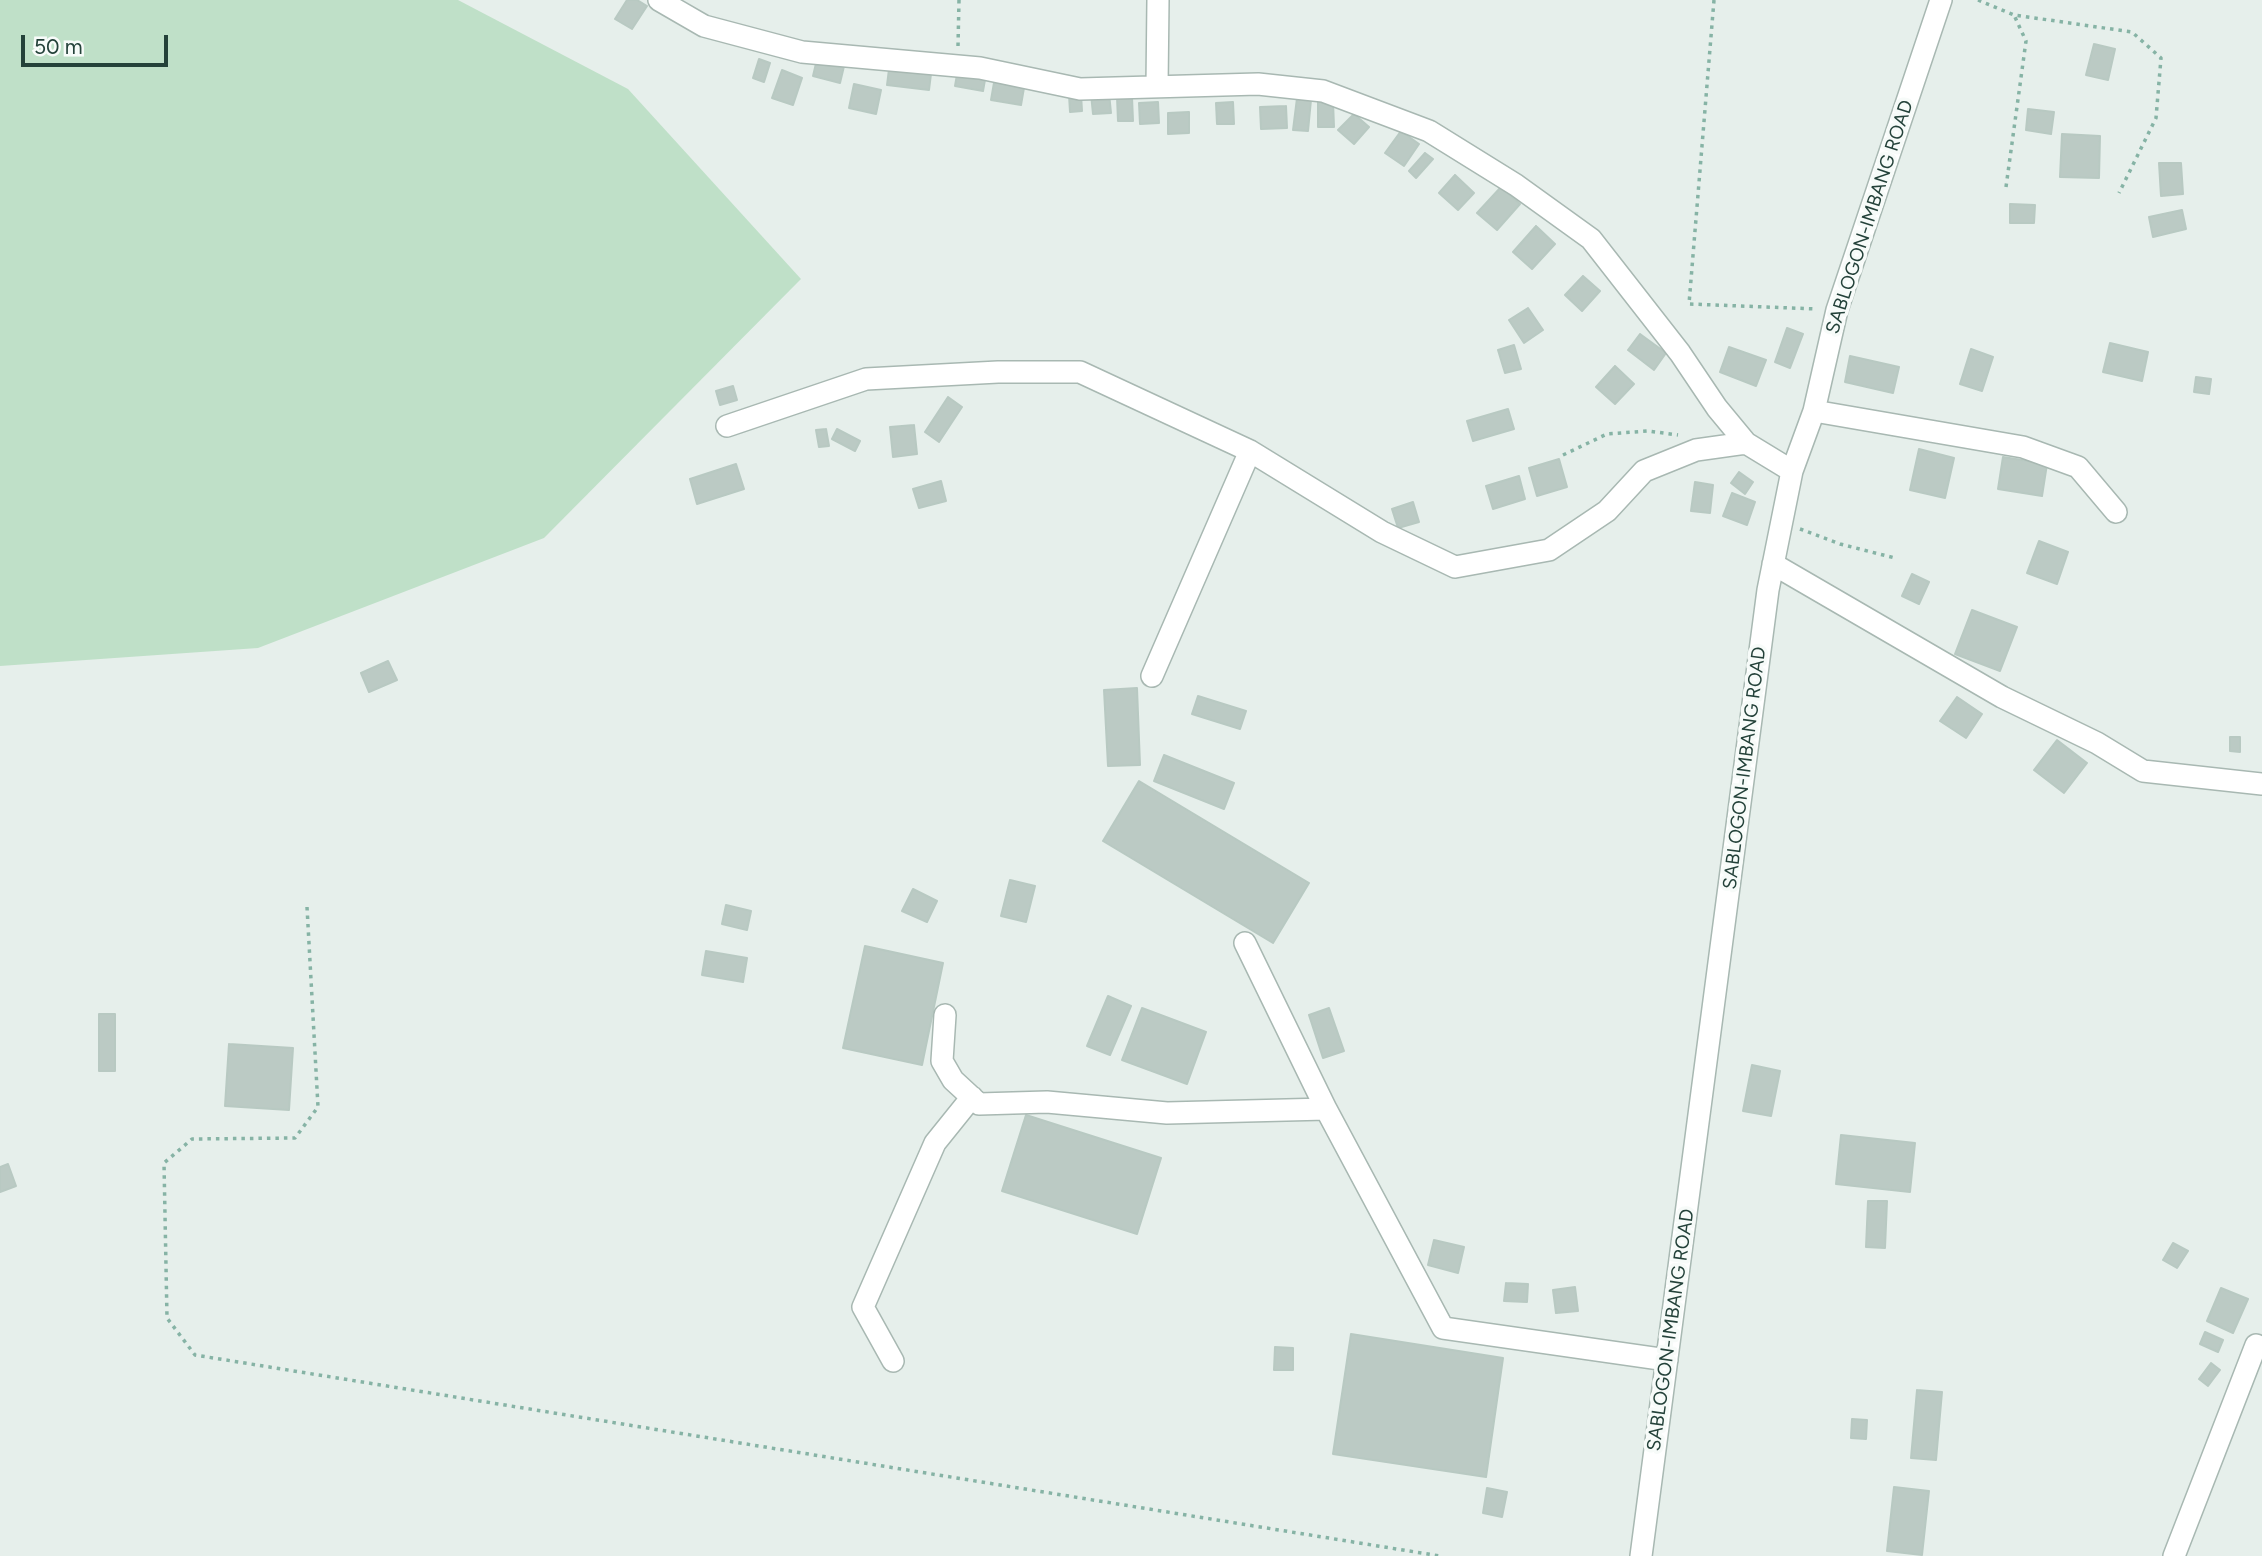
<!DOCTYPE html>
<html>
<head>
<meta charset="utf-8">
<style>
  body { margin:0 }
  #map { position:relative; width:2262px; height:1556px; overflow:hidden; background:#e6efeb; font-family:Figtree,sans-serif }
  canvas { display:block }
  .scale { position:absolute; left:21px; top:35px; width:147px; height:32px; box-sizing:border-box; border:4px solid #24423a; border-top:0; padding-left:9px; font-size:21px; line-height:24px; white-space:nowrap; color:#24423a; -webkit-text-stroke:5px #f7fbf9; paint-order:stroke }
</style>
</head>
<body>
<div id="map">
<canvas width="2262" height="1556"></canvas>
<div class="scale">50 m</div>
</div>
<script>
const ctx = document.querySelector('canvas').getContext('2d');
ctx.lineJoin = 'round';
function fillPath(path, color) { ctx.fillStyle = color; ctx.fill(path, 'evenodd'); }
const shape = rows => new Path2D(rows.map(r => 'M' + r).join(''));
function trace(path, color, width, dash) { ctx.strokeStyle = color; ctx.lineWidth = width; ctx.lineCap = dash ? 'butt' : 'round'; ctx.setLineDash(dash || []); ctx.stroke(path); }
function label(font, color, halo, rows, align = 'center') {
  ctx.font = font + ' Figtree,sans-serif'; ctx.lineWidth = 7; ctx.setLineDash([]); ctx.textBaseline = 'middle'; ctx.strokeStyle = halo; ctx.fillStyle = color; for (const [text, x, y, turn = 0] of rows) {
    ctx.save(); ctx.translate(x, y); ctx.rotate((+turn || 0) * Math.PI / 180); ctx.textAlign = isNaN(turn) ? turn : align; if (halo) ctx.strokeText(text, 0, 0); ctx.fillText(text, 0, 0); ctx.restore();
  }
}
const green = shape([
  [0,0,458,0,628,89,801,279,544,538,258,648,0,666]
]);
const building = shape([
  [627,0,637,0,647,6,632,29,615,19,627,0],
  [2094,44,2115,49,2108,80,2086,75,2094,44],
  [818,55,845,62,840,83,813,76,818,55],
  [759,59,770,63,764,82,753,78,759,59],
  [890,61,932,66,929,90,887,85,890,61],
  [958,69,986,74,983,91,955,86,958,69],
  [782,70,802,78,793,105,772,98,782,70],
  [995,77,1025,82,1021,105,991,100,995,77],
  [854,84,881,90,876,114,849,108,854,84],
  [1109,93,1111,113,1093,114,1091,94,1109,93],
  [1081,94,1082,111,1070,112,1069,95,1081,94],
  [1117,97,1132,97,1133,121,1118,121,1117,97],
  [1297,98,1311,100,1308,131,1293,130,1297,98],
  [1333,101,1334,127,1318,127,1318,102,1333,101],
  [1158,102,1159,123,1140,124,1139,103,1158,102],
  [1233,102,1234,124,1217,124,1216,103,1233,102],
  [1286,106,1287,128,1261,129,1260,107,1286,106],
  [2028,109,2054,112,2051,134,2026,130,2028,109],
  [1189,112,1189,133,1168,134,1168,113,1189,112],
  [1354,114,1369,127,1354,144,1338,130,1354,114],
  [1401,131,1419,144,1404,166,1385,153,1401,131],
  [2062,134,2100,136,2099,178,2060,177,2062,134],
  [1425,153,1433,159,1416,178,1409,171,1425,153],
  [2159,163,2181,163,2183,194,2161,196,2159,163],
  [1455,175,1474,193,1458,210,1439,193,1455,175],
  [1501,187,1520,204,1497,230,1477,213,1501,187],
  [2010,204,2035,205,2034,223,2010,223,2010,204],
  [2182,210,2186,229,2153,237,2149,217,2182,210],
  [1536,226,1555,244,1532,269,1513,252,1536,226],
  [1583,276,1600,291,1582,311,1565,295,1583,276],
  [1528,308,1543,330,1524,343,1509,320,1528,308],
  [1787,328,1803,334,1790,368,1775,362,1787,328],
  [1640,334,1666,353,1654,370,1628,350,1640,334],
  [2110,343,2148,352,2142,381,2103,372,2110,343],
  [1514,345,1521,369,1505,373,1498,350,1514,345],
  [1729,347,1766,360,1756,386,1720,372,1729,347],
  [1971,349,1993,357,1982,391,1960,384,1971,349],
  [1850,356,1899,367,1893,393,1845,382,1850,356],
  [1615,366,1634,384,1615,404,1596,387,1615,366],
  [2196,377,2211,379,2209,394,2194,392,2196,377],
  [733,386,737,400,720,405,716,391,733,386],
  [948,397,962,407,939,442,925,432,948,397],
  [1508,409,1514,429,1473,441,1467,421,1508,409],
  [914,425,917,454,893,457,890,427,914,425],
  [826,429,829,446,819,447,816,430,826,429],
  [837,429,860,441,855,451,832,439,837,429],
  [1919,449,1954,458,1945,498,1910,490,1919,449],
  [2003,457,2047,464,2042,496,1998,489,2003,457],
  [1559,459,1567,487,1537,496,1529,468,1559,459],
  [736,464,744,489,697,504,690,479,736,464],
  [1739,472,1753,482,1745,494,1731,483,1739,472],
  [1519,476,1525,499,1493,509,1486,486,1519,476],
  [941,481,946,501,919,508,913,489,941,481],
  [1695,482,1713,485,1710,513,1691,511,1695,482],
  [1732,493,1755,502,1747,525,1723,516,1732,493],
  [1413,502,1419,522,1398,528,1392,509,1413,502],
  [2039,541,2068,552,2057,584,2027,573,2039,541],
  [1912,574,1929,582,1919,604,1902,596,1912,574],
  [1972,610,2017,627,2000,671,1955,654,1972,610],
  [388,661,397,680,369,692,361,673,388,661],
  [1137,688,1140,765,1108,766,1104,690,1137,688],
  [1198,696,1246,711,1240,729,1192,714,1198,696],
  [1957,697,1982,714,1966,738,1940,721,1957,697],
  [2230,737,2240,737,2240,752,2230,751,2230,737],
  [2057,740,2087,763,2064,793,2034,770,2057,740],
  [1164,755,1234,783,1224,809,1154,781,1164,755],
  [1139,781,1309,883,1273,943,1103,841,1139,781],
  [1010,880,1035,886,1026,922,1001,916,1010,880],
  [913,889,937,901,927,922,902,911,913,889],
  [726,905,751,911,747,930,722,924,726,905],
  [865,946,943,963,922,1065,843,1048,865,946],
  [706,951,747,958,743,982,702,975,706,951],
  [1108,996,1131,1006,1110,1055,1087,1046,1108,996],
  [1142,1008,1206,1032,1187,1084,1122,1060,1142,1008],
  [1329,1008,1344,1051,1323,1058,1309,1015,1329,1008],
  [99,1014,115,1014,115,1071,99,1071,99,1014],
  [229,1044,293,1048,289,1110,225,1106,229,1044],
  [1752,1065,1780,1071,1771,1116,1743,1111,1752,1065],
  [1026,1115,1161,1158,1137,1234,1002,1191,1026,1115],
  [1841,1135,1915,1143,1910,1192,1836,1184,1841,1135],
  [8,1164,16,1186,0,1192,0,1167,8,1164],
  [1868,1201,1887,1201,1885,1248,1866,1247,1868,1201],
  [1434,1240,1464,1247,1458,1273,1428,1265,1434,1240],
  [2173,1243,2188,1251,2177,1268,2163,1260,2173,1243],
  [1506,1283,1528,1284,1527,1302,1504,1301,1506,1283],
  [1575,1287,1578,1311,1556,1313,1553,1290,1575,1287],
  [2221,1288,2248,1299,2233,1333,2207,1321,2221,1288],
  [2205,1332,2223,1340,2218,1352,2200,1344,2205,1332],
  [1351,1334,1503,1358,1486,1477,1333,1454,1351,1334],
  [1275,1347,1293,1348,1293,1370,1274,1370,1275,1347],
  [2211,1363,2220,1370,2208,1386,2199,1379,2211,1363],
  [1917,1390,1942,1392,1936,1460,1911,1458,1917,1390],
  [1852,1419,1867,1420,1866,1439,1851,1438,1852,1419],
  [1894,1487,1929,1491,1922,1555,1887,1551,1894,1487],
  [1487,1488,1507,1492,1502,1517,1483,1513,1487,1488]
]);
const path = shape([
  [1714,0,1689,304,1817,309],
  [1978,0,2014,15,2132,32,2161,58,2156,118,2119,193],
  [958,46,959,0],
  [2006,187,2026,41,2014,15],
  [1563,455,1607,434,1648,431,1678,435],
  [1800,529,1840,544,1895,558],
  [307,907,318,1107,295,1138,192,1139,164,1163,167,1318,195,1355,1440,1556]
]);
const minor = shape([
  [659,0,704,26,802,52,980,68,1080,89,1258,84,1323,91,1429,131,1516,185,1591,239,1680,353,1717,408,1746,443,1792,471],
  [1157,86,1158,0],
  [1814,411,2023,447,2078,467,2116,512],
  [727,426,866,379,998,372,1080,372,1250,451,1382,532,1455,567,1549,550,1607,511,1644,471,1696,450,1746,443],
  [1773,564,2002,697,2097,743,2143,771,2262,784],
  [1152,676,1250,451],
  [1245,943,1326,1109],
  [945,1015,942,1061,953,1080,979,1104,1047,1102,1167,1113,1326,1109,1443,1328,1667,1360],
  [893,1361,863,1307,935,1143,972,1097],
  [1641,1556,1768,590,1792,471,1814,411,1837,310,1941,0],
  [2174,1556,2256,1345]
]);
const streetNames = [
  ["SABLOGON-IMBANG ROAD",1870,217,-72],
  ["SABLOGON-IMBANG ROAD",1745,768,-83],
  ["SABLOGON-IMBANG ROAD",1671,1330,-82]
];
fillPath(green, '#bfe0c8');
fillPath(building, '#bbcac4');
trace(building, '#b8c9c2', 2);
trace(minor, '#a8b8b2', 24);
trace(path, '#86b3a5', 3.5, [3.5, 5]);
trace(minor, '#fff', 21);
label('19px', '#24423a', '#f7fbf9', streetNames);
</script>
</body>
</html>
